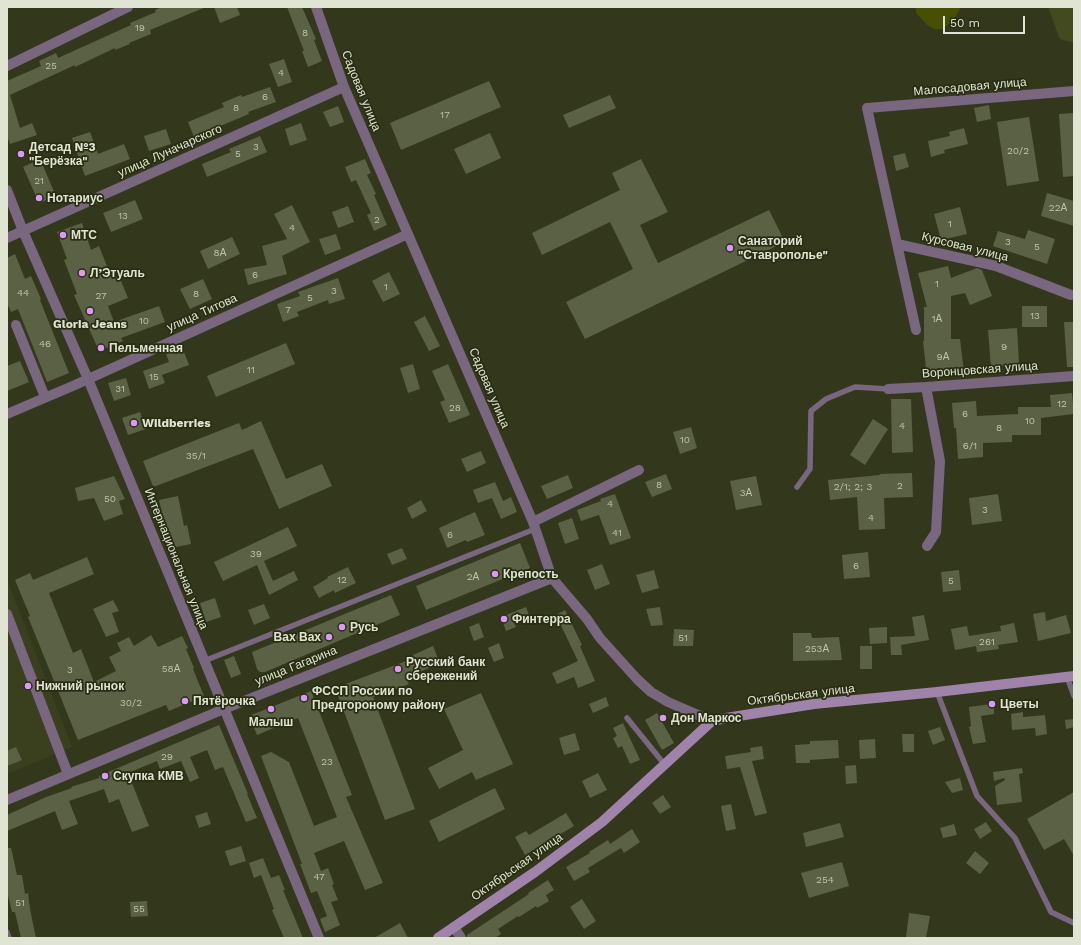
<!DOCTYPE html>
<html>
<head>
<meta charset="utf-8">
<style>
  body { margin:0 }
  #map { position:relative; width:1081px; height:945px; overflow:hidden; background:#33381d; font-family:"Work Sans",sans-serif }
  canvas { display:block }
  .frame { position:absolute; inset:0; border:8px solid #e0e4d3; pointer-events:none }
  .scale { position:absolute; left:943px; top:16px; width:82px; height:18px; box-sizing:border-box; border:2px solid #e0e4d3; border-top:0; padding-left:5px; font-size:12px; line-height:14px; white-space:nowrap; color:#e0e4d3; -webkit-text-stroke:3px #292e13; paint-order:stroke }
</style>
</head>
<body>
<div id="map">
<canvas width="1081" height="945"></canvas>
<div class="frame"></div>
<div class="scale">50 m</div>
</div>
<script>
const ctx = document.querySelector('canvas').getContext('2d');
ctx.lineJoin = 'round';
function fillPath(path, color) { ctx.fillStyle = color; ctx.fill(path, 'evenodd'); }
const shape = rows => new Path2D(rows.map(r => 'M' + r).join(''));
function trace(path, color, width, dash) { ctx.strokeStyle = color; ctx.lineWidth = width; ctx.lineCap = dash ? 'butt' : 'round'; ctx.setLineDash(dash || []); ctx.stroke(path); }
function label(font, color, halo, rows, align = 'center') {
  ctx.font = font + ' "Work Sans",sans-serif'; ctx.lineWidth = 3.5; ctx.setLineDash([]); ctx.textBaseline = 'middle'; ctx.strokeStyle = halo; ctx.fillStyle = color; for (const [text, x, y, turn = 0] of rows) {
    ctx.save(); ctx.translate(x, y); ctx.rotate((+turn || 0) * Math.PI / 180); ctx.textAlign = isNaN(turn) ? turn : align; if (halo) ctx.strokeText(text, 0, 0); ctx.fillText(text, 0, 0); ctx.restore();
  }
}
const built = shape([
  [7,580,72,747,7,774]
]);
const green = shape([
  [1048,7,1074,7,1074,43,1060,39]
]);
const water = shape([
  [916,7,963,7,961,7,953,21,942,29,935,29,927,25,916,13]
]);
const building = shape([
  [162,7,206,7,150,30,151,34,129,43,130,44,115,50,115,48,75,67,75,65,10,95,20,128,32,123,37,135,10,144,7,136,7,81,41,66,39,61,56,53,58,58,131,25,130,23,156,12,155,10],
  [214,7,237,7,240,15,220,23],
  [287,7,302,7,316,39,314,40,322,61,308,67,302,51,304,51],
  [284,59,292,82,278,87,269,64],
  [489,81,501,107,401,150,390,123],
  [270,87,276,102,248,112,249,114,194,137,188,122,224,107,222,103,241,95,242,97],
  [610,95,616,108,569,128,563,115],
  [989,105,991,119,977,122,974,108],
  [338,106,344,122,330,127,323,112],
  [1074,113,1074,176,1063,177,1059,114],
  [1029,117,1039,181,1007,186,997,122],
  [301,123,307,140,290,146,285,129],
  [964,128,968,144,944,150,945,153,931,157,928,141,950,136,949,132],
  [166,129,171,144,149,151,144,136],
  [90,132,98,154,124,144,130,159,85,176,72,138],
  [490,133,501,158,466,174,454,149],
  [260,136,267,152,207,177,202,164,231,152,229,149],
  [905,153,909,167,896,171,893,156],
  [40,159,56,196,39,203,23,167],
  [365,159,371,173,367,175,376,194,374,195,387,225,374,231,367,215,371,213,356,180,351,182,345,167],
  [641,159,668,212,640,225,658,263,769,210,785,242,585,339,566,302,633,269,610,222,542,255,532,233,620,190,612,173],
  [1047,193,1074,201,1074,226,1041,216],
  [135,200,143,219,111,232,103,213],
  [292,205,310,242,282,256,287,274,248,285,244,269,267,265,262,246,287,239,274,214],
  [348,206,354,222,338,228,332,212],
  [960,207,967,234,941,240,934,214],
  [82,223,91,250,99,246,112,279,119,276,128,298,108,306,114,322,159,306,165,322,121,338,123,341,99,351,74,295,77,294,64,260,67,259,57,232],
  [1028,230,1055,239,1047,264,993,246,998,231,1025,239],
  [336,234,341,249,325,255,319,239],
  [232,237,240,254,208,269,200,251],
  [15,254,25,279,31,276,41,299,40,300,69,373,47,382,18,309,11,312,7,303,7,258],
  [948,266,951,278,977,268,982,270,992,296,970,305,965,293,951,296,951,339,960,339,964,372,927,377,923,341,924,341,924,307,927,307,918,273],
  [389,272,400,294,383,302,372,281],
  [338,278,345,299,329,304,328,300,297,312,299,316,283,322,277,304,300,296,298,292],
  [203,279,212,299,190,309,180,289],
  [1022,306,1047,306,1047,327,1022,327],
  [425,316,440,346,429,351,414,322],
  [1064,322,1074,322,1074,367,1067,367],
  [1017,328,1019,364,991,367,988,330],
  [286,343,295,364,216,397,207,376],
  [182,347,189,365,162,375,165,383,149,389,143,371,169,362,166,354],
  [20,361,29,382,7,391,7,366],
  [413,364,420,389,408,393,400,368],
  [448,364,470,415,449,423,440,402,445,400,432,371],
  [126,378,131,395,114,401,108,383],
  [1072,393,1074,414,1041,418,1041,435,1012,435,1012,442,983,443,983,457,958,459,956,428,954,428,952,403,976,401,977,416,1018,414,1018,407,1051,407,1050,395],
  [891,399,911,399,913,452,892,453],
  [140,412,146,429,128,435,122,418],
  [873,419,888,429,865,465,850,455],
  [261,421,286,479,322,464,332,486,279,509,253,449,156,486,153,486,143,461,239,423,242,430],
  [691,427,697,448,680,454,673,432],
  [481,451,486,463,467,472,461,459],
  [912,473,913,497,884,498,885,529,859,530,857,497,830,500,828,480,880,475,879,474],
  [666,474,672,489,652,497,645,482],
  [568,475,573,488,547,499,541,486],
  [114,476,125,499,119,501,123,514,104,521,94,498,78,501,75,488],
  [756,476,762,505,736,510,730,481],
  [495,482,503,501,511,497,517,512,501,519,492,498,478,503,473,490],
  [615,494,631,538,610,545,599,515,581,521,577,510,601,501,600,499],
  [998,494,1002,521,972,525,969,498],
  [178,496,184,526,187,525,191,544,171,548,159,500],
  [421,500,427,511,412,519,407,508],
  [475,512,485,535,467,542,466,540,447,548,439,528],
  [572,518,579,539,565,544,558,523],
  [288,527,297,546,264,561,273,581,294,571,298,580,269,595,257,565,223,581,214,562],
  [520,543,530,568,426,610,416,586],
  [402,548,407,559,392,565,387,554],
  [868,552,870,577,844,579,842,555],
  [87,557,94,574,49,593,73,653,81,649,94,682,116,671,109,657,121,651,117,643,129,637,134,646,151,635,158,647,182,636,188,648,186,649,194,668,193,669,204,696,169,711,166,705,78,740,28,617,30,616,15,580,30,573,33,580],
  [602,564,610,584,595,590,587,570],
  [348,567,356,583,335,593,334,590,319,598,313,587,328,578,327,577],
  [654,570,659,588,642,593,636,575],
  [959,570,961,590,943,592,941,572],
  [391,595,400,615,265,672,260,672,257,669,252,652],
  [215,598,221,617,206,622,200,603],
  [113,600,119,611,112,613,119,632,106,637,93,609],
  [264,604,270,618,254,625,248,610],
  [526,607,530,618,514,623,516,627,506,631,501,617],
  [660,607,663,625,651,626,646,609],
  [565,610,582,645,580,646,595,681,578,688,574,677,557,684,552,673,578,661,556,615],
  [1045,612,1046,621,1066,615,1071,633,1038,641,1033,614],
  [924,615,929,640,901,645,902,655,891,655,890,637,915,636,912,617],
  [479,623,484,637,474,641,469,627],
  [1014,623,1018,642,998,645,999,649,977,652,976,646,955,650,951,629,967,626,969,636,1001,631,1000,626],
  [887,627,887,643,870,644,869,628],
  [674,629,694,630,693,646,673,646],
  [793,633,811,633,812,638,839,637,842,660,793,661],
  [499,643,504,658,494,662,488,648],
  [433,646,440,663,406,678,409,684,373,697,415,809,385,820,335,688,414,658,413,655],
  [860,646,872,646,872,669,860,669],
  [234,656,241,674,231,678,224,660],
  [311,691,352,795,346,797,383,883,365,890,344,841,314,853,321,871,328,868,334,884,332,885,338,900,331,902,340,925,325,932,320,919,327,916,317,891,311,893,300,864,302,864,261,756,271,752,289,762,314,826,337,817,298,718,257,735,249,716],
  [481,693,513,764,476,780,472,772,439,789,428,768,463,750,444,709],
  [606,697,609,706,593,713,589,704],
  [991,704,994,706,994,714,981,716,986,742,973,744,969,727,971,726,969,707],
  [1023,712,1023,717,1045,715,1047,734,1036,736,1035,728,1012,730,1011,714],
  [657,713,674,743,662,750,645,720],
  [1074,719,1074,727,1066,729,1065,720],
  [623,723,640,760,630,764,622,746,618,748,613,738,617,736,613,728],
  [219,725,248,794,247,794,257,818,246,822,223,767,215,770,207,750,190,757,199,778,190,782,181,761,160,769,157,761,128,773,149,826,132,832,119,799,109,803,104,789,69,801,78,824,62,830,55,811,7,831,7,815,46,797,72,788,71,787,99,778,99,776],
  [940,727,945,740,933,745,928,731],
  [575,733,580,750,564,755,559,738],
  [902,734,914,734,914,752,903,752],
  [875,739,876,758,860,759,859,740],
  [838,740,839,758,810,760,810,763,796,763,795,745,810,744,810,741],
  [762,746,764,759,752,761,767,813,755,816,740,767,727,769,725,756,751,752,750,748],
  [16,747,22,760,7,766,7,751],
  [856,765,857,783,846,784,845,766],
  [1022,768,1023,773,1019,774,1022,802,997,805,995,786,1005,780,1004,778,994,781,993,772],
  [598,773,607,790,590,798,582,781],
  [960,778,963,790,952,793,945,782],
  [495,788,505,809,439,842,429,821],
  [1074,792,1074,856,1064,839,1044,850,1027,819],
  [663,795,671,807,660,814,652,803],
  [731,804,736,829,726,831,721,806],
  [207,812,211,824,199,828,195,816],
  [566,813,574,826,525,855,515,837,526,831,529,835],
  [986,822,992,831,980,839,974,829],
  [840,823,844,837,806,847,803,833],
  [954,824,957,835,943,838,940,828],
  [632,829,640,842,624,853,621,848,588,868,590,872,574,881,566,867,590,853,589,852,608,840,610,844],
  [241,846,246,861,230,866,225,851],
  [7,848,11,848,17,875,22,875,25,894,28,893,30,909,36,938,21,938,15,912,12,912,7,891],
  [975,851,989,863,980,874,966,863],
  [263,858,271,878,279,875,285,890,283,890,303,938,284,938,272,910,274,909,261,875,254,878,249,863],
  [842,862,849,886,809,898,801,873],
  [548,880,554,890,546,895,549,901,537,908,536,906,519,917,518,916,498,929,501,934,495,938,467,938,467,935,529,894,528,893],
  [582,899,596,921,584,929,570,907],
  [147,901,148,916,131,917,130,902],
  [909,913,930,916,926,938,906,937],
  [400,923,408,938,374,938]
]);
const service = shape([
  [797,487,810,469,811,411,826,399,855,387,888,389],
  [204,661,535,529],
  [1067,677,1074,696],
  [937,692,977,796,1015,838,1051,912,1074,923],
  [627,718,665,765],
  [7,932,9,938]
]);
const minor = shape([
  [316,7,344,87,533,522,552,578],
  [7,66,128,7],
  [7,190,23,231,88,379,319,938],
  [7,238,344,87],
  [897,244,996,266,1071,295],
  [16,325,45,397],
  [916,330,867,108,1074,91],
  [926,387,940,461,936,532,927,546],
  [888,389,926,387,1074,376],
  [7,414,75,385,408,234],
  [533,522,639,470],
  [7,614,68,774],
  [454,927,461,938]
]);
const tertiary = shape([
  [7,800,224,709,552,578,587,619,600,638,637,679,651,692,668,702,712,721]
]);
const secondary = shape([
  [438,938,535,872,602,822,712,721,726,718,814,704,937,692,1074,676]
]);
const markers = [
  [21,154,4,"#db99f5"],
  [39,198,4,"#db99f5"],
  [63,235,4,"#db99f5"],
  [730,248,4,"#db99f5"],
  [82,273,4,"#db99f5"],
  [90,311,4,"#db99f5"],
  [101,348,4,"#db99f5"],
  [134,423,4,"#db99f5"],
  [495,574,4,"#db99f5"],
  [504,619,4,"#db99f5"],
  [342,627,4,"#db99f5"],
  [329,637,4,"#db99f5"],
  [398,669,4,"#db99f5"],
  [28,686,4,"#db99f5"],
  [304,698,4,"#db99f5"],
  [185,701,4,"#db99f5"],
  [992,704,4,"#db99f5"],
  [271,709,4,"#db99f5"],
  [663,718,4,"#db99f5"],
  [105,776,4,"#db99f5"]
];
const numberNames = [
  ["19",140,28],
  ["8",305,33],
  ["25",51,66],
  ["4",281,73],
  ["6",265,97],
  ["8",236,108],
  ["17",445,115],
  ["3",256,147],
  ["20/2",1018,151],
  ["5",238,154],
  ["21",39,181],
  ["22А",1058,208],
  ["13",123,216],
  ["2",377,220],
  ["1",950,224],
  ["4",292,228],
  ["3",1008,242],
  ["5",1037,247],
  ["8А",220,253],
  ["6",255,275],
  ["1",937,284],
  ["1",386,287],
  ["3",334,291],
  ["44",23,293],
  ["8",196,294],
  ["27",101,296],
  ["5",310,298],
  ["7",288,310],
  ["13",1035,316],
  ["1А",937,319],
  ["10",144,321],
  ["46",45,344],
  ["9",1004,347],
  ["9А",943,357],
  ["11",251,370],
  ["15",154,377],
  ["31",120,389],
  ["12",1062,404],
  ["28",455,408],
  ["6",965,414],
  ["10",1030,421],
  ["4",902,426],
  ["8",999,428],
  ["10",685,440],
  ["6/1",970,446],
  ["35/1",196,456],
  ["8",659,485],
  ["2",900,486],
  ["2/1; 2; 3",853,487],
  ["3А",746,493],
  ["50",110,499],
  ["4",610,504],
  ["3",985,510],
  ["4",871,518],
  ["41",617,533],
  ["6",450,535],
  ["39",256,554],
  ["6",856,566],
  ["2А",473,577],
  ["12",342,580],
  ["5",951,581],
  ["51",683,638],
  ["261",987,642],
  ["253А",817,649],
  ["58А",171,669],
  ["3",70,670],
  ["30/2",131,703],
  ["29",167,757],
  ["23",327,762],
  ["47",319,877],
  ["254",825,880],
  ["51",20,903],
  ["55",139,909]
];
const streetNames = [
  ["Малосадовая улица",970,87,-5],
  ["Садовая улица",361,91,68],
  ["улица Луначарского",170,151,-24],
  ["Курсовая улица",965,247,14],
  ["улица Титова",202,313,-24],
  ["Воронцовская улица",980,370,-4],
  ["Садовая улица",489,388,67],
  ["Интернациональная улица",176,559,68],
  ["улица Гагарина",296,666,-22],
  ["Октябрьская улица",801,695,-7],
  ["Октябрьская улица",517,867,-35]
];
const poiNames = [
  ["Детсад №3",29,147],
  ["\"Берёзка\"",29,161],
  ["Нотариус",47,198],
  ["МТС",71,235],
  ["Санаторий",738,241],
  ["\"Ставрополье\"",738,255],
  ["Л’Этуаль",90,273],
  ["Gloria Jeans",90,324,"center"],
  ["Пельменная",109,348],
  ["Wildberries",142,423],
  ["Крепость",503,574],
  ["Финтерра",512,619],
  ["Русь",350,627],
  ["Вах Вах",321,637,"right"],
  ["Русский банк",406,662],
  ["сбережений",406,676],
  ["Нижний рынок",36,686],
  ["ФССП России по",312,691],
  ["Предгороному району",312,705],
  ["Пятёрочка",193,701],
  ["Цветы",1000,704],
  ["Дон Маркос",671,718],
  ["Малыш",271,722,"center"],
  ["Скупка КМВ",113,776]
];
fillPath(built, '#3a401d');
fillPath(green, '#434a1f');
fillPath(water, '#475000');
fillPath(building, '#5b6144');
trace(service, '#796780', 5.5);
trace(minor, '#796780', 10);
trace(tertiary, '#796780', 10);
trace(secondary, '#9f83aa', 10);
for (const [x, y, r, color] of markers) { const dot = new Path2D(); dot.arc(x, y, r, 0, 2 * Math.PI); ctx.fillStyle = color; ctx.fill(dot); trace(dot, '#292e13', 1.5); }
label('10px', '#bfc3af', null, numberNames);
label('12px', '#e0e4d3', '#292e13', streetNames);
label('bold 12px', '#e0e4d3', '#292e13', poiNames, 'left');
</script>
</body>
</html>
